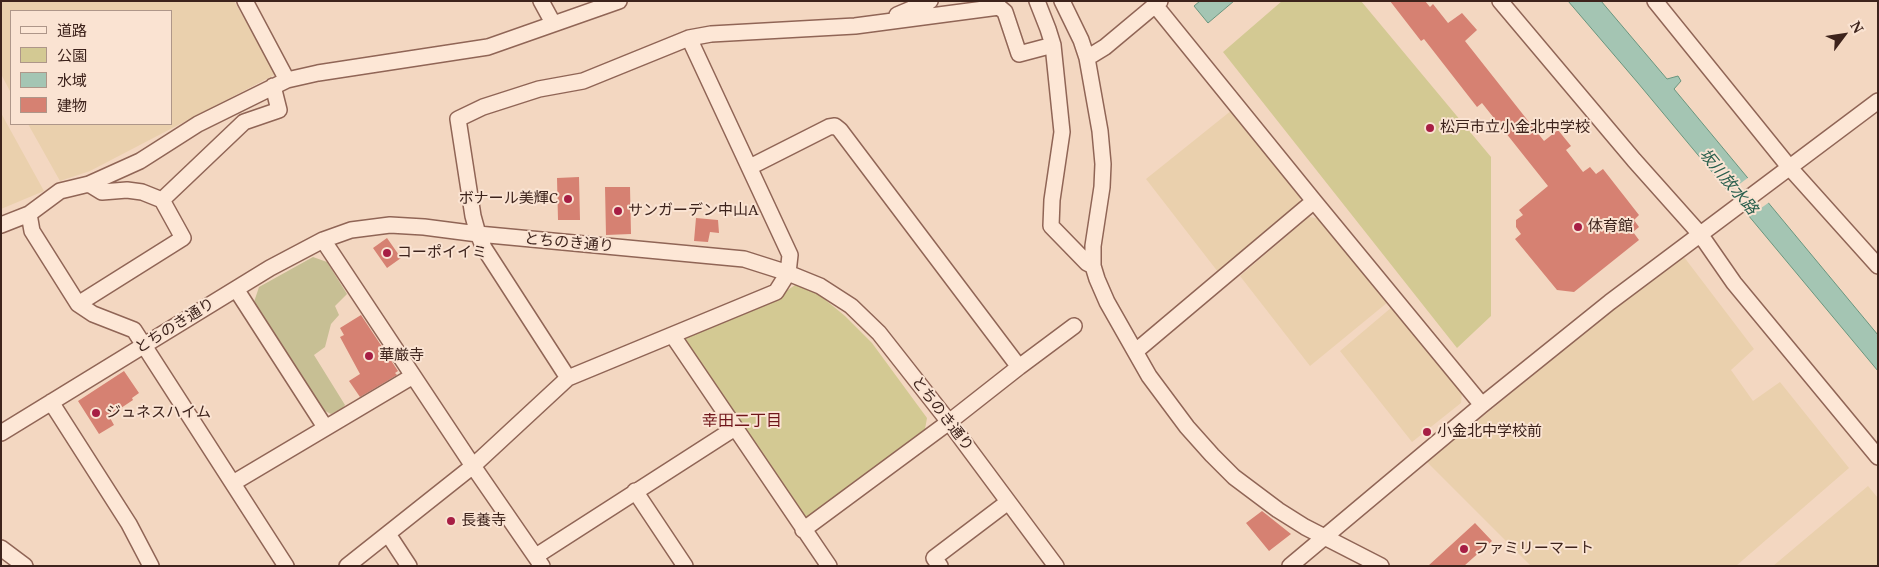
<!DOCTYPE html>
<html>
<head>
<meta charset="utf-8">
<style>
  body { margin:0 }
  #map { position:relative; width:1879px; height:567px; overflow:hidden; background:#f3d7c1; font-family:"Noto Serif","Noto Sans JP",serif }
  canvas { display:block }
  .frame { position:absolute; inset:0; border:2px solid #3d231c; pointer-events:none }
  .legend { position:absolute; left:10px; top:10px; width:162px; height:115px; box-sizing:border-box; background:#fae3d2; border:1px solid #ae9689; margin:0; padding:6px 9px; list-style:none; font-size:15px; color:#3d231c }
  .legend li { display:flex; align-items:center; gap:10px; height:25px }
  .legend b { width:25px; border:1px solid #ae9689 }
  .north { position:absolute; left:1819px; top:10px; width:50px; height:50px; -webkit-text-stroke:4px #fae3d2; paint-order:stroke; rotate:59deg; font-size:14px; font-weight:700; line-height:20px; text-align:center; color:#3d231c }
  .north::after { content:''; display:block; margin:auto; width:18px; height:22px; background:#3d231c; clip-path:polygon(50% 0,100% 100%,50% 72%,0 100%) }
</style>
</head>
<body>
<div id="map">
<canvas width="1879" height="567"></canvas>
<div class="frame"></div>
<ul class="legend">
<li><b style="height:6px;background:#fde7d6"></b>道路</li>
<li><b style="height:14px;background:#d3c993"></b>公園</li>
<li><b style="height:14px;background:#a4c5b3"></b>水域</li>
<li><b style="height:14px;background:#d68172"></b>建物</li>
</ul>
<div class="north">N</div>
</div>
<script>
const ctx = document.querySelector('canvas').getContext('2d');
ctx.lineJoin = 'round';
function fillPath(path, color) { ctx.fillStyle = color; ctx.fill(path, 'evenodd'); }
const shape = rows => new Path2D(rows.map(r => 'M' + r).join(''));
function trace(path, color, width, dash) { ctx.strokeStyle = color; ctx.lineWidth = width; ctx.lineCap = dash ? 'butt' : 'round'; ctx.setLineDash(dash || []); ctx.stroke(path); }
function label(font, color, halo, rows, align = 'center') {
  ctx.font = font + ' "Noto Serif","Noto Sans JP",serif'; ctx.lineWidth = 4; ctx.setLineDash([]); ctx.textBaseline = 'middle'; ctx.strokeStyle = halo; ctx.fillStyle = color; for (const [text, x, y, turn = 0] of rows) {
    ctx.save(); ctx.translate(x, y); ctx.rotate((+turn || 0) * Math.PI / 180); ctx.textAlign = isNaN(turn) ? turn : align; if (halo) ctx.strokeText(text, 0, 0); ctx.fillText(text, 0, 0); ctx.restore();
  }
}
const farmland = shape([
  [1,1,234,1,276,74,90,171,60,181,28,124,171,124,171,11,11,11,11,93,1,74],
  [1232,110,1301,195,1299,204,1218,272,1146,179],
  [1,113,44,191,1,209],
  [1309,217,1322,219,1388,302,1310,366,1240,276],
  [1684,257,1754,349,1731,370,1753,401,1780,382,1849,468,1736,566,1531,566,1427,462,1624,301],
  [1392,307,1462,392,1461,403,1412,442,1340,351],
  [1868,486,1878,498,1878,566,1773,566]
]);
const green = shape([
  [1282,1,1361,1,1491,157,1491,316,1457,348,1223,52],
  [800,282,817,293,845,316,872,343,927,418,925,429,806,518,738,425,679,337,778,296]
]);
const cemetery = shape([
  [313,257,327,262,347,294,335,306,339,315,331,324,325,347,314,355,345,405,342,409,331,414,323,410,254,302,259,287]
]);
const water = shape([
  [1200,1,1234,1,1208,23,1194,6,1200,1],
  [1568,1,1601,1,1667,79,1678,76,1681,81,1674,89,1878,335,1878,371,1638,83,1568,1]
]);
const pier = shape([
  [1749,177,1771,201,1747,218,1726,194]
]);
const building = shape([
  [1390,1,1425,1,1430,7,1433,4,1448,23,1462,13,1477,30,1465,41,1544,141,1558,130,1571,146,1566,150,1583,172,1590,167,1596,174,1603,169,1639,215,1634,220,1639,227,1633,232,1639,240,1574,292,1557,290,1515,239,1521,234,1516,227,1516,220,1523,215,1519,210,1548,186,1482,103,1477,107,1424,39,1421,41],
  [579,177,580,220,558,220,557,178],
  [605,187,630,187,631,234,606,235],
  [696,218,718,220,719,233,710,232,708,242,694,241],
  [387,238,401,258,387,268,373,248],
  [361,315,398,371,395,373,397,375,360,397,349,381,360,374,340,337,344,335,340,328],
  [124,371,139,393,132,398,133,400,109,416,114,425,99,434,78,401],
  [1262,511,1291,534,1269,551,1246,523],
  [1475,523,1492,541,1464,566,1428,566]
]);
const minor = shape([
  [245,1,287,80],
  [541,1,553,23],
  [1037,1,1048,29,1053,45,1062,132,1052,200,1051,226,1087,263,1093,266],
  [1062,1,1081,40,1087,58,1100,131,1103,164,1102,187,1093,246,1093,266,1097,279,1107,302,1149,376,1187,427,1212,455,1234,477,1278,510,1305,527,1381,566],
  [1500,1,1634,160,1700,234,1734,283,1878,457],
  [1655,1,1790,168,1878,266],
  [1155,5,1314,201,1482,405],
  [897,15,930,1],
  [1087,58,1105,47,1160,1],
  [750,167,829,127,835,126,840,130,1019,367],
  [89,184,102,192,127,190,142,192,162,200],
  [29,214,32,231,78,304,93,314,134,330,286,566],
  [1,225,29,214,60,191,89,184,140,161,198,124,287,80,318,73,488,47,619,1],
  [323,240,473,466,542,566],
  [236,289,325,427],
  [78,304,183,238,162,200,244,122,279,110,273,86],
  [673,336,829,566],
  [1136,351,1314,201],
  [568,378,484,248,478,234,473,216,458,119,483,107,539,89,583,81,689,38,711,34,855,26,999,7,1005,12,1019,54,1053,45],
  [51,402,129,524,151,566],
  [1,433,270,268,323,240,351,230,390,225,424,227,478,234,744,259,788,273,820,286,851,306,879,333,949,422,1056,566],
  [233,483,413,376],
  [635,491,685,566],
  [803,530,949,422,1019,367,1074,326],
  [388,534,409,566],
  [1,548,25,566],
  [536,556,735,428],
  [347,566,473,466,568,378,776,292,788,273,790,255,689,38],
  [940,566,934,558,1008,502],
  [1290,566,1482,405,1610,302,1878,101]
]);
const markers = [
  [1430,128,5,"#a71e44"],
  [568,199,5,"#a71e44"],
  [618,211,5,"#a71e44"],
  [1578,227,5,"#a71e44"],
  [387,253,5,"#a71e44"],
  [369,356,5,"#a71e44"],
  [96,413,5,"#a71e44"],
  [1427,432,5,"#a71e44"],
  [451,521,5,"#a71e44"],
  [1464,549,5,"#a71e44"]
];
const poiNames = [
  ["松戸市立小金北中学校",1440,128],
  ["ボナール美輝C",558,199,"right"],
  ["サンガーデン中山A",628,211],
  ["体育館",1588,227],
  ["コーポイイミ",397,253],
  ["華厳寺",379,356],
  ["ジュネスハイム",106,413],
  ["小金北中学校前",1437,432],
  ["長養寺",461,521],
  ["ファミリーマート",1474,549]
];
const streetNames = [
  ["とちのき通り",569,243,5],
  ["とちのき通り",175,326,-32],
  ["とちのき通り",942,414,52]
];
const waterNames = [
  ["坂川放水路",1728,182,50]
];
const neighbourhoodNames = [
  ["幸田二丁目",742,421]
];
fillPath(farmland, '#ead0ad');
fillPath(green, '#d3c993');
fillPath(cemetery, '#c7bf94');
fillPath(water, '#a4c5b3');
trace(water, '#69957e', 1);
fillPath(pier, '#f3d7c1');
fillPath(building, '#d68172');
trace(minor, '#906556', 18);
trace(minor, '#fde7d6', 15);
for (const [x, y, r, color] of markers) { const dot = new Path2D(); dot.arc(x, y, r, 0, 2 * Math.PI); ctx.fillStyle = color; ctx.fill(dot); trace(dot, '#fae3d2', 2); }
label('15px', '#3d231c', '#fae3d2', poiNames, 'left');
label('15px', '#3d231c', '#fae3d2', streetNames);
label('italic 16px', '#295f4d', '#fae3d2', waterNames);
label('16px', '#70161b', '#fae3d2', neighbourhoodNames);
</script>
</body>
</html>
